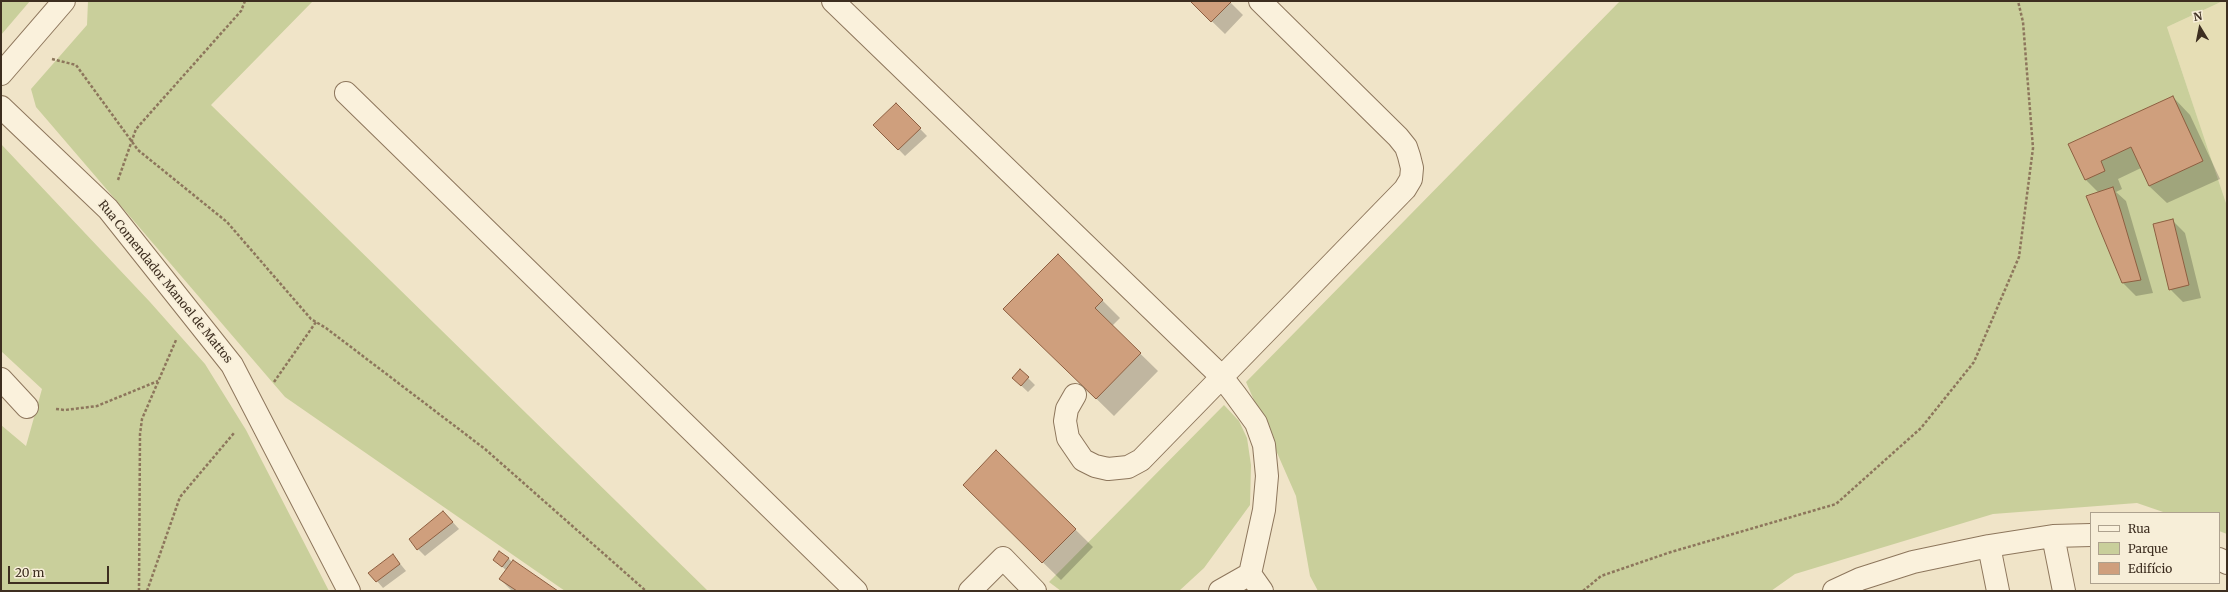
<!DOCTYPE html>
<html>
<head>
<meta charset="utf-8">
<style>
  body { margin:0 }
  #map { position:relative; width:2228px; height:592px; overflow:hidden; background:#f0e4c8; font-family:Merriweather,serif }
  canvas { display:block }
  .frame { position:absolute; inset:0; border:2px solid #3d2e20; pointer-events:none }
  .legend { position:absolute; left:2090px; top:512px; width:130px; height:72px; box-sizing:border-box; background:#f7eed8; border:1px solid #ada18e; margin:0; padding:5px 7px; list-style:none; font-size:12px; color:#3d2e20 }
  .legend li { display:flex; align-items:center; gap:8px; height:20px }
  .legend b { width:20px; border:1px solid #ada18e }
  .north { position:absolute; left:2180px; top:8px; width:40px; height:40px; -webkit-text-stroke:3px #f7eed8; paint-order:stroke; rotate:350deg; font-size:11px; font-weight:700; line-height:16px; text-align:center; color:#3d2e20 }
  .north::after { content:''; display:block; margin:auto; width:14px; height:18px; background:#3d2e20; clip-path:polygon(50% 0,100% 100%,50% 72%,0 100%) }
  .scale { position:absolute; left:8px; top:566px; width:101px; height:18px; box-sizing:border-box; border:2px solid #3d2e20; border-top:0; padding-left:5px; font-size:12px; line-height:14px; white-space:nowrap; color:#3d2e20; -webkit-text-stroke:3px #f7eed8; paint-order:stroke }
</style>
</head>
<body>
<div id="map">
<canvas width="2228" height="592"></canvas>
<div class="frame"></div>
<ul class="legend">
<li><b style="height:5px;background:#faf1dc"></b>Rua</li>
<li><b style="height:11px;background:#c9cf9b"></b>Parque</li>
<li><b style="height:11px;background:#cf9f7d"></b>Edifício</li>
</ul>
<div class="north">N</div>
<div class="scale">20 m</div>
</div>
<script>
const ctx = document.querySelector('canvas').getContext('2d');
ctx.lineJoin = 'round';
function fillPath(path, color) { ctx.fillStyle = color; ctx.fill(path, 'evenodd'); }
const shape = rows => new Path2D(rows.map(r => 'M' + r).join(''));
function trace(path, color, width, dash) { ctx.strokeStyle = color; ctx.lineWidth = width; ctx.lineCap = dash ? 'butt' : 'round'; ctx.setLineDash(dash || []); ctx.stroke(path); }
function label(font, color, halo, rows, align = 'center') {
  ctx.font = font + ' Merriweather,serif'; ctx.lineWidth = 3; ctx.setLineDash([]); ctx.textBaseline = 'middle'; ctx.strokeStyle = halo; ctx.fillStyle = color; for (const [text, x, y, turn = 0] of rows) {
    ctx.save(); ctx.translate(x, y); ctx.rotate((+turn || 0) * Math.PI / 180); ctx.textAlign = isNaN(turn) ? turn : align; if (halo) ctx.strokeText(text, 0, 0); ctx.fillText(text, 0, 0); ctx.restore();
  }
}
const farmland = shape([
  [2223,1,2227,1,2227,206,2167,27]
]);
const green = shape([
  [1,1,30,1,1,35],
  [88,1,313,1,211,105,708,591,565,591,285,397,36,107,31,89,87,25],
  [1620,1,2223,1,2167,27,2227,206,2227,534,2219,531,2219,513,2166,513,2137,503,1993,514,1795,574,1771,591,1318,591,1310,576,1296,496,1246,382],
  [1,144,150,302,205,364,246,430,329,591,1,591,1,425,26,446,42,389,1,351],
  [1224,405,1239,421,1247,438,1251,465,1250,505,1204,568,1179,591,1061,591,1049,582]
]);
const shadow = shape([
  [1191,1,1229,1,1243,15,1225,34],
  [2173,97,2190,115,2220,179,2167,203,2149,186,2141,168,2118,179,2122,189,2116,192,2126,201,2153,293,2136,296,2123,283,2099,193,2086,180,2070,144],
  [896,104,927,136,905,156,875,125],
  [2172,220,2185,233,2201,298,2183,302,2170,289],
  [1058,256,1120,318,1112,326,1158,371,1114,416,1022,326],
  [1020,370,1035,385,1028,392,1013,378],
  [996,451,1093,547,1061,580,982,503],
  [450,519,459,529,425,556,418,549],
  [393,555,406,571,383,588,377,581],
  [508,558,512,562,556,591,512,591,500,579,506,570,494,560]
]);
const building = shape([
  [1190,1,1231,1,1231,2,1211,22,1190,1],
  [2173,96,2203,161,2149,186,2131,147,2101,161,2105,171,2085,180,2068,144,2173,96],
  [896,103,921,128,898,150,873,125,896,103],
  [2113,187,2121,212,2141,280,2122,283,2086,196,2113,187],
  [2173,219,2189,285,2169,290,2153,224,2173,219],
  [1058,254,1103,300,1095,308,1141,353,1096,399,1003,309,1058,254],
  [1020,369,1029,377,1021,386,1012,378,1020,369],
  [996,450,1076,529,1042,563,963,485,996,450],
  [443,511,453,522,417,550,409,539,443,511],
  [499,551,509,558,502,567,493,560,499,551],
  [393,554,400,564,376,582,368,573,393,554],
  [513,560,558,591,517,591,499,579,513,560]
]);
const path = shape([
  [52,59,76,65,138,150,227,222,311,319,326,328,485,449,646,591],
  [118,180,136,129,241,11,245,1],
  [274,382,316,322],
  [56,409,65,410,97,406,158,381],
  [139,591,140,434,142,419,176,340],
  [147,591,180,497,234,433],
  [1583,591,1601,576,1671,552,1836,504,1921,428,1974,362,2019,257,2033,148,2023,22,2018,1]
]);
const minor = shape([
  [833,1,1221,376,1235,394,1256,423,1264,445,1267,476,1264,510,1250,574,1262,591],
  [1,74,64,1],
  [346,93,856,591],
  [1,107,108,209,232,365,349,591],
  [1,379,27,407],
  [1075,395,1067,409,1065,421,1068,438,1083,460,1095,466,1108,469,1128,467,1141,460,1405,189,1411,179,1412,168,1409,156,1406,147,1398,137,1260,1],
  [2053,536,2064,591],
  [1989,546,1998,591],
  [2219,559,2227,563],
  [970,591,1003,558,1035,591],
  [1220,591,1250,574],
  [1834,591,1860,579,1913,562,1989,546,2053,536,2091,535]
]);
const streetNames = [
  ["Rua Comendador Manoel de Mattos",165,282,51]
];
fillPath(farmland, '#e6deb5');
fillPath(green, '#c9cf9b');
fillPath(shadow, '#0003');
fillPath(building, '#cf9f7d');
trace(building, '#8d5f41', 1);
trace(minor, '#8d765c', 24);
trace(path, '#8d765c', 2.5, [3, 2]);
trace(minor, '#faf1dc', 22);
label('12px', '#3d2e20', '#f7eed8', streetNames);
</script>
</body>
</html>
